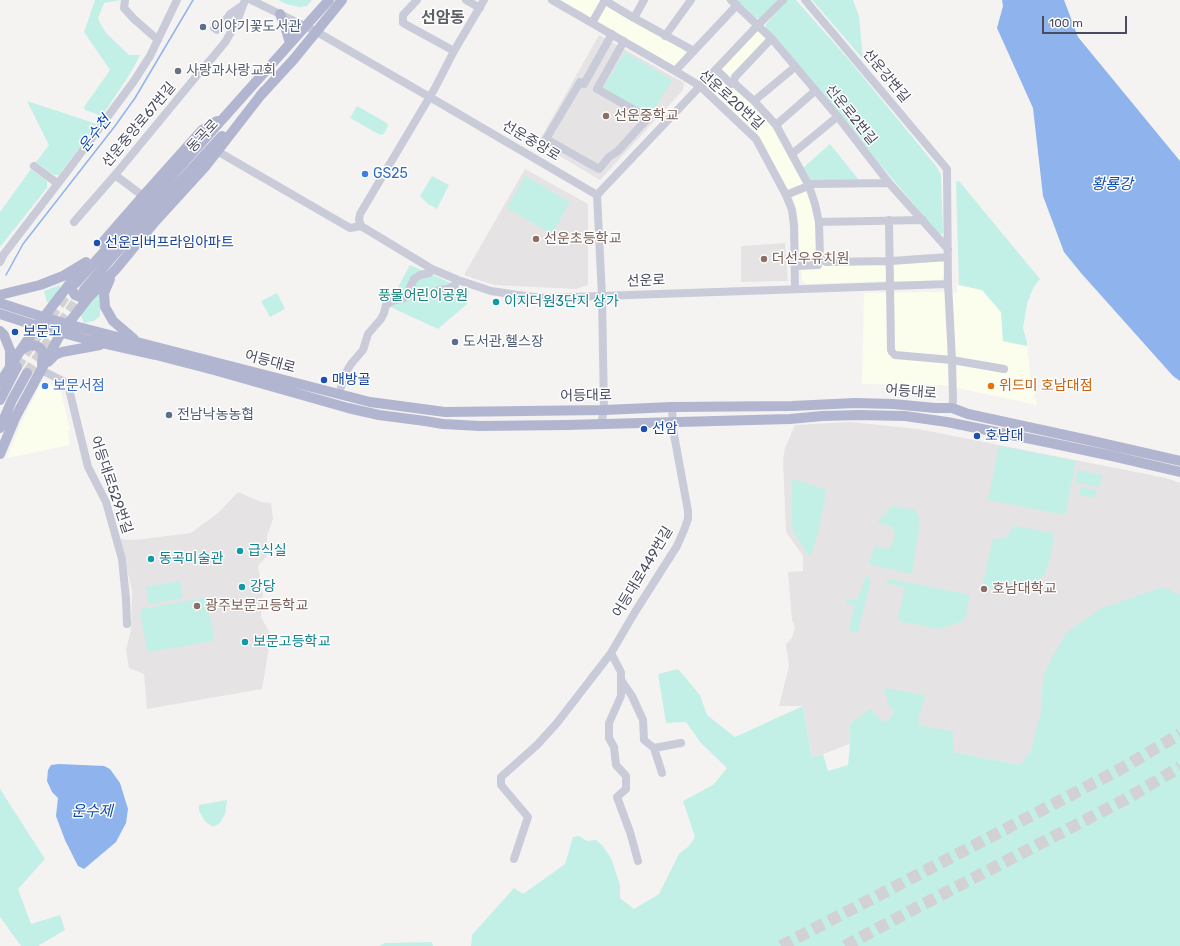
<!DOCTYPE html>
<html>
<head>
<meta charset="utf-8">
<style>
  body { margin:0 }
  #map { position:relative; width:1180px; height:946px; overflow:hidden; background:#f4f3f2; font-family:Rubik,sans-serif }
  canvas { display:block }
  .scale { position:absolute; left:1042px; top:16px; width:85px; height:18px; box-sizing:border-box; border:2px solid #494c60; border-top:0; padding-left:5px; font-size:12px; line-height:14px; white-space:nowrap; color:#494c60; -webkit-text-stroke:3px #fff; paint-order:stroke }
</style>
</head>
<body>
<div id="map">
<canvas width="1180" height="946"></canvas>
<div class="scale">100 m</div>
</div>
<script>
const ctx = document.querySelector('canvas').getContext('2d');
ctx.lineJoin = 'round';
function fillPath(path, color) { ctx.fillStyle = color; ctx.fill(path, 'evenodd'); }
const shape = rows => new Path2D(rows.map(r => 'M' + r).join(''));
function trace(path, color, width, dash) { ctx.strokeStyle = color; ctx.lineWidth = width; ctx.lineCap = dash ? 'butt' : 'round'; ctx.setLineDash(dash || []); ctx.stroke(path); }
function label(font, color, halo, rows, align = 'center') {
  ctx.font = font + ' Rubik,"Noto Sans KR",sans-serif'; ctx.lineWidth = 3; ctx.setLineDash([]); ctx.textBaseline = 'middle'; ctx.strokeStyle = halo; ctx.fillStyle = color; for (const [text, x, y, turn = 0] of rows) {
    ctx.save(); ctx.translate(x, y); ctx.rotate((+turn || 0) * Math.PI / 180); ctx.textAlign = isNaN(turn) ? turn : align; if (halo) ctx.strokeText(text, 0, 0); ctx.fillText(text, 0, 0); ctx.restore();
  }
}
const commercial = shape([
  [561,0,600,0,683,49,685,56,680,65,674,66],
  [756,31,760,32,766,37,766,42,732,78,773,124,802,177,814,207,819,262,824,265,833,266,942,260,945,263,945,273,941,281,886,281,807,284,804,282,802,280,799,242,799,223,794,200,758,136,710,89,708,85,709,82],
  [957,285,982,290,1001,312,1003,341,1027,346,1031,381,1037,405,943,385,862,384,864,293,943,292,957,293],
  [44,381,60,388,70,430,68,430,68,432,70,445,7,458,22,421,42,382]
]);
const education = shape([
  [599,35,684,83,683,90,600,180,538,143],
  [525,169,588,204,588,285,576,289,494,285,464,275],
  [785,243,788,281,741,282,741,246],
  [850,422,918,429,1166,478,1180,483,1180,659,1020,765,903,742,850,744,812,758,803,706,779,706,789,666,786,644,792,638,795,627,792,620,788,572,803,571,803,556,786,532,783,460,785,448,795,425],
  [238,492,261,502,271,503,273,519,267,536,267,556,258,566,263,595,261,617,271,635,262,689,147,709,144,674,129,668,126,650,131,630,132,590,127,569,127,562,120,539,134,540,191,533,218,513]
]);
const green = shape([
  [95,0,121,0,104,3,98,19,106,33,129,55,140,55,130,74,102,116,85,110,84,107,110,70,84,32],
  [278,0,312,0,307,6,299,7,286,4],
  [737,0,777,0,761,18,756,18],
  [787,0,796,0,850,61,937,167,941,175,943,233,940,234,931,225,766,28,766,24],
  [812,0,853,0,859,16,863,59],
  [625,52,672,80,650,116,603,88],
  [27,101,97,124,59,175,54,175,36,162,49,145],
  [357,106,387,123,388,126,384,134,380,135,350,118],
  [830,144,859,180,811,181,803,168],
  [31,169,47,181,47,188,0,247,0,212],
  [432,176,449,185,437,209,428,204,420,196],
  [525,176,570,202,552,234,507,208],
  [959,181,1040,279,1033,288,1027,304,1023,328,1027,342,1027,346,1003,341,1001,312,982,290,959,285,956,182],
  [410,265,469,291,467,304,438,329,388,306],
  [60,285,59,293,52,304,47,302,44,291],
  [100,288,100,316,94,321,84,323,80,314],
  [277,293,285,309,270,317,261,301],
  [999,446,1076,461,1065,515,988,500],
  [1078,470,1102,475,1100,487,1075,482],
  [792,479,825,489,826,493,818,532,812,553,810,555,807,554,794,533,792,527],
  [1081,487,1096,490,1095,498,1079,495],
  [892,506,915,510,920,519,912,574,869,564,874,548,876,546,889,549,892,543,895,536,893,527,877,523],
  [1014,526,1054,533,1054,537,1049,562,1045,574,1040,579,1026,585,1017,587,999,589,982,585,985,575,993,539,1005,538,1009,534],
  [868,575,870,584,858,632,856,633,851,631,849,627,855,606,846,603,846,600,847,599,857,600,866,577],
  [889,579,966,594,970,597,965,619,955,624,939,629,902,622,898,618,905,588,887,583,886,581],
  [180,581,183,598,149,604,146,587],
  [1163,587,1180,595,1180,946,471,946,472,935,514,888,523,894,565,864,573,837,579,836,587,841,596,840,602,845,611,858,620,885,620,898,634,909,659,894,679,854,689,846,695,837,683,801,713,785,727,768,701,743,686,722,666,723,658,674,678,669,700,695,707,715,735,737,803,706,812,758,823,754,828,771,848,765,850,744,850,724,870,709,881,720,886,722,890,719,894,711,889,706,884,688,925,695,924,701,918,719,919,725,953,732,954,752,1020,765,1031,751,1041,711,1043,677,1049,663,1067,632,1100,609],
  [204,598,207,599,214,638,212,641,150,652,147,650,140,613,142,609],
  [0,789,45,859,18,889,31,924,60,915,65,930,38,946,21,946,0,917],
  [227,800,225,814,220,823,215,826,211,826,205,821,199,811,199,805],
  [432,942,433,946,379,946,385,943]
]);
const water = shape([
  [1002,0,1064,0,1078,37,1180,161,1180,381,1173,376,1081,273,1064,252,1043,196,1033,108,997,28,1003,6],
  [59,764,104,766,110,769,120,783,128,809,126,823,116,842,84,869,78,866,65,840,56,816,58,798,52,792,47,781,48,770,51,765]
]);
const stream = shape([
  [6,275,23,244,115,126,135,98,193,0]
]);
const majorTunnel = shape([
  [17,367,39,333,73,286],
  [27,373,56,330,84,290]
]);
const highwayTunnel = shape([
  [781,946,1117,771,1180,734],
  [845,946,914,909,1126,799,1180,767]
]);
const minor = shape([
  [125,0,124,8,134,19,158,40],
  [251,0,317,32,440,103,597,195,602,296,604,410,601,424],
  [417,0,403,15,403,23,454,51],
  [466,0,480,8],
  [552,0,675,71,700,86,756,139,786,195,792,210,794,226,795,289],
  [604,0,634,18,694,51],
  [731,0,772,39,838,117,889,183,948,249],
  [805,0,947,169,948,284,952,360,953,401,952,408],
  [634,18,644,0],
  [592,23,605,0],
  [214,28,217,30,219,29,230,14,243,5],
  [612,34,584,84,580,82,546,139,599,169,609,157,618,151,647,119,645,116,597,89,624,41],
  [665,36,691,0],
  [771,39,735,77,734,81,735,84,754,101,776,125,809,186,815,204,819,222,820,258,822,260,826,262,891,261,948,257],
  [716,69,731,84],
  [675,71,737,5],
  [754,101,795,67],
  [776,125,815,91],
  [217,151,350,228,361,226],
  [792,154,837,117],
  [34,166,57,183],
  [115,175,143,196],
  [597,195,758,25,783,0],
  [786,195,813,184,889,183],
  [889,220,891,350,892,352,895,355,952,360,1004,369],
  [74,222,115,175,199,73,213,57,226,41,232,30,239,16,245,0],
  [819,222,923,220],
  [361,226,432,269,458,280,491,291,525,296,543,298,948,284],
  [361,226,359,220,360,214,435,88,454,51,484,0],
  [0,262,4,254,69,169,134,81,150,56,177,0],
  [795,266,818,265],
  [439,290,448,289,455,285],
  [41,370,63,381,69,389,88,467,106,502,122,559,126,599,127,624],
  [341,387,345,374,351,364,363,350,368,334,381,319,384,313,386,305,392,301,404,298,407,294,414,279,420,275,429,273],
  [611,653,621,672,621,696,609,723,609,738,614,747,616,765,626,776,626,789,617,797,630,832,638,861],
  [621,680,632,696,643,720,644,740,654,748,662,773],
  [654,748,681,743],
  [514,859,528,817,501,785,501,777,537,745,557,723,611,653,635,612,677,546,684,530,688,519,688,511,673,429,672,407]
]);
const major = shape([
  [280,14,284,23,290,43],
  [260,96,294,59,342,0],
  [102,243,143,196,202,130,217,121],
  [72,279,71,288,75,295,82,298,89,297],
  [110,279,104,293,105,307,113,321,134,339],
  [76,283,329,0],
  [84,290,125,242,222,136],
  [0,295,40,285,63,276,86,262],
  [0,303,40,316,67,324,370,402,445,412,604,410,672,407,792,406,855,403,893,404,935,408,952,408,968,414,1088,440,1180,461],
  [0,314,37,326,89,340,156,355,214,370,348,408,379,415,425,421,443,424,480,426,566,425,790,419,822,416,859,415,905,416,947,422,1046,442,1112,456,1180,472],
  [0,331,4,335,10,350,10,366],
  [21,350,30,345,37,346,41,349,43,354,42,364],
  [48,362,55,355,62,352,100,345],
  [0,383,20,351,37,326,77,274],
  [0,400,17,367],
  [0,428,12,400,27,373],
  [0,454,16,416,61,333,89,297,116,269,153,224,205,167,264,91]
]);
const markers = [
  [203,27,4,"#5c6f8a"],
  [178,71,4,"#6b7280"],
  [606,116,4,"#8d6e63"],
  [365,174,4,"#3f7fe0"],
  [536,239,4,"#8d6e63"],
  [97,243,4,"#1a4fb4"],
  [764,259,4,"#8d6e63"],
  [496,302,4,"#0f9aa8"],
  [15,332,4,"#1a4fb4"],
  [455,342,4,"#5c6f8a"],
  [324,380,4,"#1a4fb4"],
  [45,386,4,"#3f7fe0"],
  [991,386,4,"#e8710a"],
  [169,415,4,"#5c6f8a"],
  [644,429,4,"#1a4fb4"],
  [977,436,4,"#1a4fb4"],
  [240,551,4,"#0f9aa8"],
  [151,559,4,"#0f9aa8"],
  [242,587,4,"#0f9aa8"],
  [984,589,4,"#8d6e63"],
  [197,606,4,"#8d6e63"],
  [245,642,4,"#0f9aa8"]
];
const serviceNames = [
  ["이야기꽃도서관",211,27],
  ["도서관,헬스장",463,342],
  ["전남낙농농협",177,415]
];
const worshipNames = [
  ["사랑과사랑교회",186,71]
];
const streetNames = [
  ["선운강변길",886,76,50],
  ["선운로20번길",731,100,42],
  ["선운로2번길",851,115,51],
  ["선운중앙로67번길",139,125,-50],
  ["동곡로",203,136,-47],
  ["선운중앙로",531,141,31],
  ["선운로",646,281,-2],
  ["어등대로",270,362,15],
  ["어등대로",911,392,4],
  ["어등대로",586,396,-1],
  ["어등대로529번길",111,485,71],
  ["어등대로449번길",643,572,-59]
];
const educationNames = [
  ["선운중학교",614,116],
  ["선운초등학교",544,239],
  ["더선우유치원",772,259],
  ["호남대학교",992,589],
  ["광주보문고등학교",205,606]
];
const shopNames = [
  ["GS25",373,174],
  ["보문서점",53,386]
];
const transitNames = [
  ["선운리버프라임아파트",105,243],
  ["보문고",23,332],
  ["매방골",332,380],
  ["선암",652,429],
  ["호남대",985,436]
];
const parkNames = [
  ["풍물어린이공원",423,296]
];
const cultureNames = [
  ["이지더원3단지 상가",504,302],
  ["급식실",248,551],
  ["동곡미술관",159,559],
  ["강당",250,587],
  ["보문고등학교",253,642]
];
const foodNames = [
  ["위드미 호남대점",999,386]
];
const waterNames = [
  ["운수천",95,134,-52],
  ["황룡강",1112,185],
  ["운수제",92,812]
];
const quarterNames = [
  ["선암동",443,18]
];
fillPath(commercial, '#fbfded');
fillPath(education, '#e5e3e4');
fillPath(green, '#c2f0e7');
fillPath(water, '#8fb3ec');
trace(stream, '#8fb3ec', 1.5);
trace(majorTunnel, '#d2d2d5', 10, [10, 5]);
trace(highwayTunnel, '#d2d2d5', 12, [12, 6]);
trace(minor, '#c9cbd9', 8);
trace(major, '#b2b5d0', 10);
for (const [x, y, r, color] of markers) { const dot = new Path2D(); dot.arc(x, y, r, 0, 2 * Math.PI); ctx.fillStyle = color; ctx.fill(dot); trace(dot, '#fff', 1.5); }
label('14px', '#4e5e75', '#fff', serviceNames, 'left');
label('14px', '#5b616d', '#fff', worshipNames, 'left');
label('14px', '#494c60', '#fff', streetNames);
label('14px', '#785e54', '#fff', educationNames, 'left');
label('14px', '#366cbe', '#fff', shopNames, 'left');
label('14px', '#164399', '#fff', transitNames, 'left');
label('14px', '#188379', '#fff', parkNames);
label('14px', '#0d838f', '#fff', cultureNames, 'left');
label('14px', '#c56008', '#fff', foodNames, 'left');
label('italic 15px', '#0d4baf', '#fff', waterNames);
label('bold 16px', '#5e5e67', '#fff', quarterNames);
</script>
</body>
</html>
